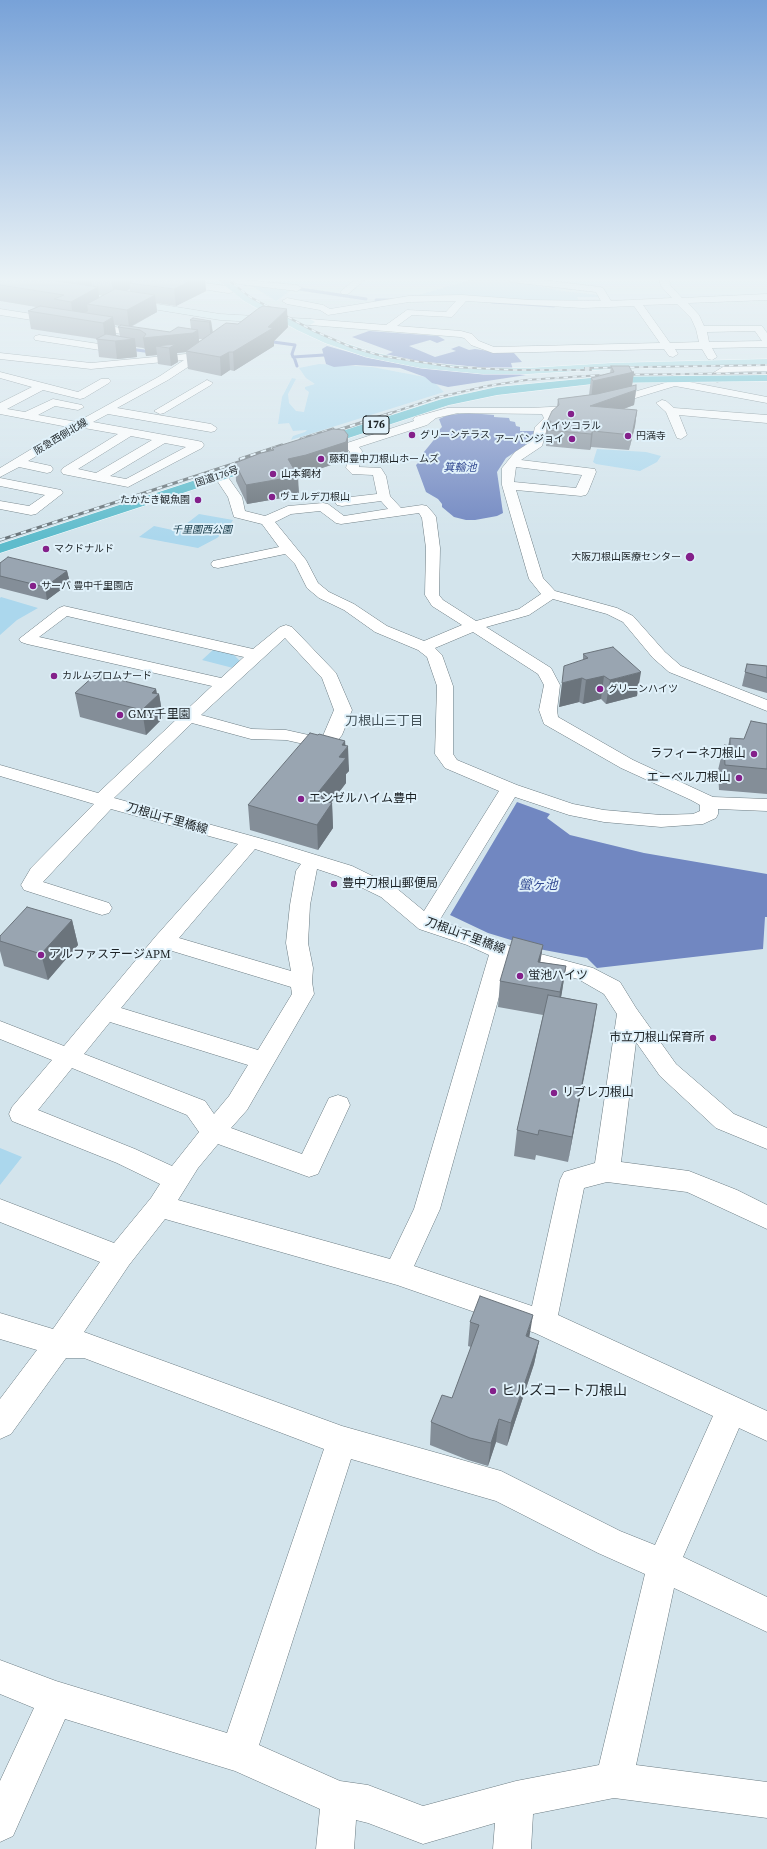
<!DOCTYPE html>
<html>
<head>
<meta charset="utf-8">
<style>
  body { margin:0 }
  canvas { display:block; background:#d3e4ec }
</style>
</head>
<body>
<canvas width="767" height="1849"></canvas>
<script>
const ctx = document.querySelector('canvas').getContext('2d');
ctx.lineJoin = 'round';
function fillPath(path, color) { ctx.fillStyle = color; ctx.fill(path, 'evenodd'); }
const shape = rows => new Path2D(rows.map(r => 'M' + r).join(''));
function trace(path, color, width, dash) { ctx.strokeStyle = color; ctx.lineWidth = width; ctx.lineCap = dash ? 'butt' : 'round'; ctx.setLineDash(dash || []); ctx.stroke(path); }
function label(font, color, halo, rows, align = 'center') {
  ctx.font = font + ' "Source Serif 4","Noto Sans JP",serif'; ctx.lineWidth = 4; ctx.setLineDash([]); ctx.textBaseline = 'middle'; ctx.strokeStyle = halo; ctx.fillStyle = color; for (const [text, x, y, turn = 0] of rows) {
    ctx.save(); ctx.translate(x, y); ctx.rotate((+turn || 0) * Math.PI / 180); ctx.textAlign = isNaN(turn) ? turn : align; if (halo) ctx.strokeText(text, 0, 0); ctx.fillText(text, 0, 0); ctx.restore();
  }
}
const green = shape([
  [474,279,504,279,561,291,598,295,599,297,577,297,579,303,413,297],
  [253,286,290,291,276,301],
  [319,364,372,367,430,378,444,392,291,440,293,436,305,432,307,430,293,431,289,423,278,424,282,397,292,378,296,379,288,394,289,403,296,411,304,412,309,392,305,389,305,387,315,384,306,378,299,368],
  [597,449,646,452,661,456,657,462,640,471,596,464,593,462],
  [199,514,233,520,228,528,217,538,198,548,139,537,154,526,177,531],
  [1,597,38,608,17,620,0,635,0,598],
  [215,648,231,652,240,661,233,668,202,660],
  [0,1148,22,1157,0,1185]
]);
const water = shape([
  [369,331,438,336,445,340,437,343,430,340,409,346,435,357,456,351,451,349,459,346,469,350,475,349,495,352,514,353,522,362,511,363,514,373,526,375,448,387,432,383,425,377,400,368,356,365,334,367,326,364,322,349,327,346,374,359,393,352,352,337],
  [469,413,494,415,494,417,509,418,510,421,515,422,516,426,520,427,520,431,534,431,535,435,527,444,506,458,497,472,503,513,497,516,475,520,466,520,454,517,442,507,442,504,438,499,426,492,416,465,422,459,424,452,437,436,439,430,442,427,439,419,448,415],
  [517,802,550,814,547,818,570,835,644,853,767,874,767,917,765,917,763,949,597,968,587,958,544,950,488,933,450,915]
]);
const stream = shape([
  [300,289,366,299],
  [376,300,393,300],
  [492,302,554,306],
  [266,341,295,345,292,354,293,357,324,355],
  [129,349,152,352],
  [294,357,297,366]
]);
const street = shape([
  [153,279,176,279,234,287,239,290,237,292,228,293,157,282,153,279],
  [235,279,297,285,302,288,297,291,238,284,235,283,233,281,235,279],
  [356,279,366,279,348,294,342,294,340,292,342,290,356,279],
  [507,279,535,279,600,287,603,288,611,301,672,298,661,286,659,279,669,279,670,285,682,298,767,294,767,300,688,303,699,315,704,326,762,326,767,333,767,347,712,348,717,357,712,360,708,359,702,349,675,349,678,354,673,357,669,356,664,349,493,353,471,345,464,338,460,337,310,325,305,322,310,319,386,325,407,310,446,312,456,301,409,302,328,315,320,310,287,304,282,301,287,298,323,305,330,309,409,296,462,295,530,300,601,301,596,292,511,282,507,279],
  [466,301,583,308,634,306,660,343,494,347,479,341,472,334,461,331,397,326,412,315,452,317,466,301],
  [677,304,691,318,696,329,699,342,670,343,643,305,677,304],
  [755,331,762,341,709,342,707,332,755,331],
  [0,309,147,332,152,335,147,338,0,315,0,309],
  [39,335,126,348,131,351,126,354,35,340,34,338,35,336,39,335],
  [210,345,214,346,215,348,214,350,168,380,117,408,211,424,217,428,215,431,211,432,108,414,93,422,198,441,202,442,204,445,202,448,128,487,63,474,61,471,63,468,118,434,84,428,28,461,51,466,53,469,51,472,47,473,19,467,0,477,0,468,68,427,0,414,0,403,32,387,0,378,0,372,78,392,101,379,109,379,111,381,109,383,84,398,80,399,43,390,7,409,25,412,53,399,82,405,84,407,78,410,55,406,38,415,77,422,160,376,184,360,91,369,0,359,0,353,91,363,186,354,191,356,210,345],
  [131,436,152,440,96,473,78,469,131,436],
  [165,443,186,447,126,479,110,476,165,443],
  [767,365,767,371,729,372,722,376,721,381,717,382,711,379,713,373,723,367,767,365],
  [672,376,676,377,679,380,767,397,767,403,675,386,629,400,570,412,554,413,556,419,547,428,542,446,521,460,595,469,596,472,588,492,586,495,581,496,516,490,543,578,555,591,617,608,633,616,665,652,681,666,767,700,767,711,669,672,653,658,623,622,607,614,553,599,529,615,486,627,551,668,560,685,557,710,558,717,633,760,713,797,767,799,767,811,718,809,718,814,716,818,703,824,661,827,604,822,569,815,515,797,439,921,483,935,507,945,593,968,620,982,636,1008,676,1064,734,1114,767,1128,767,1149,716,1128,660,1076,636,1042,621,1162,689,1171,737,1190,767,1205,767,1229,687,1192,607,1182,584,1188,558,1315,767,1411,767,1441,739,1428,683,1557,767,1597,767,1632,674,1588,636,1765,767,1782,767,1818,614,1798,533,1814,531,1849,493,1849,495,1823,423,1844,368,1823,356,1820,354,1849,316,1849,320,1809,235,1771,65,1719,13,1836,0,1842,0,1781,34,1708,0,1694,0,1660,56,1681,227,1733,324,1449,84,1358,66,1358,11,1434,0,1439,0,1399,37,1350,0,1339,0,1313,53,1329,100,1262,0,1222,0,1199,114,1243,151,1198,160,1184,117,1163,12,1121,9,1114,12,1107,52,1060,0,1039,0,1021,64,1046,156,936,238,844,111,809,43,882,109,903,112,908,109,913,102,915,24,890,21,885,31,868,94,804,0,776,0,765,98,793,212,686,27,644,21,642,19,639,59,608,64,606,253,649,280,627,286,625,292,627,336,673,352,710,342,735,332,748,326,749,286,740,251,739,192,723,114,798,277,843,352,866,395,887,424,911,499,791,445,768,435,754,437,686,427,657,418,650,375,632,344,610,319,598,307,588,295,564,285,554,218,568,213,567,211,564,213,561,279,547,262,524,234,517,228,497,214,476,215,473,225,473,242,497,245,511,265,516,288,506,323,503,328,504,344,516,388,509,381,501,342,506,337,505,335,502,337,499,342,498,377,494,373,475,352,474,346,468,350,452,345,446,347,443,414,421,413,419,415,417,447,408,530,408,570,406,627,394,668,382,666,379,672,376],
  [458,413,542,414,544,418,535,427,532,441,515,452,502,468,502,485,529,579,541,594,519,609,476,621,443,600,439,595,440,548,436,517,434,514,427,506,422,505,401,508,390,496,386,476,381,468,359,467,362,451,359,447,427,425,436,418,458,413],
  [516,467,582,475,576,488,514,482,516,467],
  [320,511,336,523,341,524,419,513,422,518,426,548,425,595,432,606,462,625,424,641,387,626,354,604,329,592,318,583,306,560,275,522,291,514,320,511],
  [67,616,244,657,221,678,39,637,67,616],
  [473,632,538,674,544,685,539,710,544,724,621,768,691,800,700,805,700,811,693,814,661,815,604,810,573,804,517,785,457,760,453,754,453,686,442,655,435,648,473,632],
  [285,638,322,678,334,710,322,738,286,730,252,729,201,715,285,638],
  [255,849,301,864,296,871,290,905,286,943,291,971,179,938,255,849],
  [317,869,338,876,381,897,419,929,467,945,489,955,414,1209,390,1259,178,1200,198,1168,218,1144,309,1177,318,1174,350,1105,347,1098,338,1095,329,1098,302,1154,231,1128,247,1110,314,994,312,982,313,968,308,943,310,905,317,869],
  [169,950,291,987,292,994,258,1050,121,1008,169,950],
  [509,961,578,979,604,994,617,1014,595,1163,564,1172,560,1180,532,1306,414,1266,440,1209,509,961],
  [110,1022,248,1065,229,1096,214,1114,205,1101,84,1054,110,1022],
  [72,1068,187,1115,199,1132,172,1166,135,1149,38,1110,72,1068],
  [165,1219,397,1285,535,1333,713,1416,655,1545,620,1531,501,1471,342,1426,84,1332,129,1265,165,1219],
  [351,1459,496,1501,598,1553,645,1574,599,1765,516,1781,423,1806,368,1785,340,1781,259,1745,351,1459],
  [207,380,213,383,211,385,164,413,160,414,154,411,207,380],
  [662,400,666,401,674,408,767,415,767,423,679,415,687,435,681,439,677,438,666,412,656,403,662,400],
  [0,478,56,489,61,490,63,493,36,514,31,515,0,509,0,501,29,506,45,495,0,486,0,478]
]);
const secondary = shape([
  [126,299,220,314,310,319,315,322,310,325,220,320,122,304,121,302,122,300,126,299]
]);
const primary = shape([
  [217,279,228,279,252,297,305,326,333,339,372,352,421,362,483,368,528,368,612,363,767,359,767,365,612,369,528,374,483,374,421,368,366,357,325,343,297,330,244,301,217,279]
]);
const highway = shape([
  [767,375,767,381,601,383,497,395,449,405,324,446,319,447,314,446,313,443,314,440,442,399,497,387,601,377,767,375],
  [263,458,268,459,270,462,268,465,0,553,0,544,263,458]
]);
const railFar1 = shape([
  [227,279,250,297,314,331,351,347,382,356,453,367,513,370,591,370],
  [585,368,767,365],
  [388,414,439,397,487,386,526,380,602,375,767,373]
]);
const rail = shape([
  [329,433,391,413],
  [301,439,333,429],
  [240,459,282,445],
  [0,540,245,460]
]);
const wall = shape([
  [0,279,205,279,206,291,176,306,156,303,157,312,131,327,170,332,191,329,190,320,211,321,213,332,238,324,288,327,274,341,274,346,234,371,230,370,221,376,188,369,186,352,177,353,178,362,171,366,158,364,157,355,146,356,145,349,143,348,136,347,137,357,117,359,99,357,97,339,31,329,28,311,36,307,0,301],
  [130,289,130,292,126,291],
  [99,295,103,296,99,298],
  [115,325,120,326,118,327,120,336,115,335,116,335],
  [199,339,203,339,199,342],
  [611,366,634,372,632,386,636,390,634,405,623,409,637,410,635,426,629,450,591,447,590,450,546,446,547,437,546,437,547,422,557,406,558,399,589,395,591,378,610,373],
  [348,435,348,452,346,460,307,473,297,475,299,495,247,504,236,481,235,463,272,451,272,448],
  [0,563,67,571,70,583,47,600,0,588],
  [583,654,637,696,606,704,601,699,583,704,579,702,559,707,583,660],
  [747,664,767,666,767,693,742,686],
  [156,689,157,694,159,694,163,718,146,735,80,717,75,693],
  [767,724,767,794,719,790,718,770,724,745,728,746,730,738,744,739],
  [345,741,349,771,346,774,346,783,331,803,332,803,333,828,318,850,250,830,248,805],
  [72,920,78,945,48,980,4,966,0,951,0,936],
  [543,945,540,962,566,966,561,997,597,1004,568,1162,536,1155,535,1160,514,1156,517,1130,543,1015,498,1007,500,981],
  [470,1322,530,1337,539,1341,534,1364,507,1446,496,1442,488,1466,468,1460,430,1445,431,1422,452,1398,471,1347,468,1346]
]);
const shadedWall = shape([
  [59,279,74,279,74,283,61,289],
  [76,279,91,279,92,286,78,292],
  [113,279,148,279,129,283,130,289,114,297,111,280],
  [194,279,205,279,206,291,176,306,174,289],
  [98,287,100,304,87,304,88,311,76,318,73,318,71,302],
  [155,295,157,312,129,327,127,310],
  [287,309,288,327,274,341,274,346,234,371,233,352,268,327],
  [113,317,116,335,107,340,105,340,103,323],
  [211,321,213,338,211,340,209,322],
  [198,330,200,348,186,351,186,352,177,353,178,362,171,366,169,348,156,346,157,355,146,356,143,338],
  [135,339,137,357,117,359,115,341],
  [229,352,230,370,221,376,220,357],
  [634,372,631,391,591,400,593,381],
  [636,390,634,405,589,422,590,406],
  [637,410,635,426,629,450],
  [551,421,548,430,547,437,546,437,547,422],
  [593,431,591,447,590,450,591,434],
  [348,435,348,452,346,460,307,473,289,477,288,459],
  [298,476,299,495,247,504,246,485],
  [67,571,70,583,47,600,45,587],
  [641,672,637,696,606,704,610,680],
  [604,676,601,699,583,704,586,680],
  [582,678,579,702,559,707,562,683],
  [156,689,157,696,159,694,163,718,146,735,142,710,152,693],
  [345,741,345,750,348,746,349,771,346,774,346,783,323,813,332,803,333,828,318,850,316,795,339,757,342,745],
  [72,920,78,945,48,980,41,954],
  [543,945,539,970,538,962],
  [566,966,562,992,557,1018,560,992],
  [597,1004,593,1030,568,1162,572,1137],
  [533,1315,529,1339,526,1336],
  [539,1341,534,1364,507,1446,511,1423],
  [499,1419,496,1442,488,1466,491,1443]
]);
const building = shape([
  [0,279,42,279,98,287,71,302,54,299,64,295,0,285,0,279],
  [135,279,194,279,174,289,129,283,135,279],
  [115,289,155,295,127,310,87,304,115,289],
  [40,306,113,317,103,323,28,311,40,306],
  [263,306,287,309,268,327,273,328,233,352,229,352,220,357,186,351,226,323,238,324,259,308,263,306],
  [193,318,211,321,209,322,190,320,193,318],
  [121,325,170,332,178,327,198,330,193,333,143,338,146,334,140,330,118,327,121,325],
  [106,334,135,339,115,341,96,339,106,334],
  [176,344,169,348,156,346,176,344],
  [611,366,629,366,632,372,634,372,593,381,591,378,614,372,611,366],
  [636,385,636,390,590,406,637,410,632,435,593,431,591,434,548,430,551,421,547,422,552,411,559,405,558,399,597,394,636,385],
  [333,429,344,430,348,435,346,442,306,455,288,459,298,476,246,485,235,463,261,453,274,450,272,448,333,429],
  [8,557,67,571,45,587,0,576,0,563,8,557],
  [613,647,641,672,610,680,604,676,586,680,582,678,562,683,564,666,588,658,583,654,613,647],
  [747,664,767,666,767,678,745,672,747,664],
  [96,674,156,689,152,693,159,694,142,710,75,693,96,674],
  [751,721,767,724,767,769,725,765,724,745,730,746,730,738,744,739,751,721],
  [310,733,318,735,319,734,345,741,342,745,348,746,339,757,346,758,316,795,323,797,320,800,332,803,317,825,248,805,310,733],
  [27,907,72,920,41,954,0,941,0,936,27,907],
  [513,937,543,945,538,962,566,966,560,992,500,981,513,937],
  [548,995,597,1004,572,1137,539,1130,538,1135,517,1130,548,995],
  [480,1296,533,1315,526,1336,539,1341,511,1423,499,1419,491,1443,470,1438,431,1422,442,1395,452,1398,479,1325,470,1322,480,1296]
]);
const markers = [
  [571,414,4,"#84208a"],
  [412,435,4,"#84208a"],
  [628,436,4,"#84208a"],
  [572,439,4,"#84208a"],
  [321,459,4,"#84208a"],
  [273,474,4,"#84208a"],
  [272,497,4,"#84208a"],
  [198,500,4,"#84208a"],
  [46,549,4,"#84208a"],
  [690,557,5,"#84208a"],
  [33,586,4,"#84208a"],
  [54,676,4,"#84208a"],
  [600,689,4,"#84208a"],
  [120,715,4,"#84208a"],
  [754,754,4,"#84208a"],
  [739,778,4,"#84208a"],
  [301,799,4,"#84208a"],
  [334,884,4,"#84208a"],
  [41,955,4,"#84208a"],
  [520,976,4,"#84208a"],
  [713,1038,4,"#84208a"],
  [554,1093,4,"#84208a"],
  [493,1391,4,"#84208a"]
];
const farPoinames = [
  ["ハイツコラル",571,426,"center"],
  ["グリーンテラス",420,435],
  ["円満寺",636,436],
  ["アーバンジョイ",564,439,"right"],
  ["藤和豊中刀根山ホームズ",329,459],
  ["山本鋼材",281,474],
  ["ヴェルデ刀根山",280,497],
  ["たかたき観魚園",190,500,"right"],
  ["マクドナルド",54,549],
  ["大阪刀根山医療センター",681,557,"right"],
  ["サーバ 豊中千里園店",41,586],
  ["カルムプロムナード",62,676],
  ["グリーンハイツ",608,689]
];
const farStreetnames = [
  ["阪急西側北線",61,437,-31],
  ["国道176号",217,477,-18]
];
const farParknames = [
  ["千里園西公園",202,530]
];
const shields = [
  [376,425,26]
];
const shieldNames = [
  ["176",376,425]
];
const farWaternames = [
  ["箕輪池",460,468]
];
const poiNames = [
  ["GMY千里園",128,715],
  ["ラフィーネ刀根山",746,754,"right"],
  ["エーベル刀根山",731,778,"right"],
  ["エンゼルハイム豊中",309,799],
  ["豊中刀根山郵便局",342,884],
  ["アルファステージAPM",49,955],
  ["蛍池ハイツ",528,976],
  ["市立刀根山保育所",705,1038,"right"],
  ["リブレ刀根山",562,1093]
];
const streetNames = [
  ["刀根山千里橋線",167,819,16],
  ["刀根山千里橋線",465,936,20]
];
const neighbourhoodNames = [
  ["刀根山三丁目",384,722]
];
const waterNames = [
  ["螢ヶ池",538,886]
];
const nearPoinames = [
  ["ヒルズコート刀根山",501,1391]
];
fillPath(green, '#abd7ed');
fillPath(water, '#7187c1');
trace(stream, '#7187c1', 3);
trace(street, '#6c7c83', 1);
trace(secondary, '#6c7c83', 1);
trace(primary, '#fff', 1);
trace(highway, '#fff', 1);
fillPath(street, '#fff');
fillPath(secondary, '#cfebf0');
fillPath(primary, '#9fd7e0');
fillPath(highway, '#5fbccc');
trace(railFar1, '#6a757a', 2);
trace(rail, '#6a757a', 3);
trace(railFar1, '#e0f1fa', 1.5, [4.5]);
trace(rail, '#e0f1fa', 2, [5.5]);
fillPath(wall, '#848e98');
fillPath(shadedWall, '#6b747c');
fillPath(building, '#99a5b1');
trace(building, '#6b747c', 1);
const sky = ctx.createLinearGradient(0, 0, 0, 538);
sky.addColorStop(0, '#78a2d8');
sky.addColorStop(0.52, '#ebf3f6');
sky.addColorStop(1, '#ebf3f600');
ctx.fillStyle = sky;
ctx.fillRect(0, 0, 767, 538);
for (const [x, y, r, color] of markers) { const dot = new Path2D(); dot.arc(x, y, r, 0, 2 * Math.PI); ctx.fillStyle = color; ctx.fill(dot); trace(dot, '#e0f1fa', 1.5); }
label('10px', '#1c2225', '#e0f1fa', farPoinames, 'left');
label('10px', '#1c2225', '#e0f1fa', farStreetnames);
label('italic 10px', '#0e3241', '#e0f1fa', farParknames);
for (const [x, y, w] of shields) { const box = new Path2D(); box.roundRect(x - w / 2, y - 9, w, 18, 3); ctx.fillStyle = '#e0f1fa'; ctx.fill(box); trace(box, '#1c2225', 1); }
label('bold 11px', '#1c2225', null, shieldNames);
label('italic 11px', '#334a92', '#e0f1fa', farWaternames);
label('12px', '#1c2225', '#e0f1fa', poiNames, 'left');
label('12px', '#1c2225', '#e0f1fa', streetNames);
label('13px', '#44535a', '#e0f1fa', neighbourhoodNames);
label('italic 13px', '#334a92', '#e0f1fa', waterNames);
label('14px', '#1c2225', '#e0f1fa', nearPoinames, 'left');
</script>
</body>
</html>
